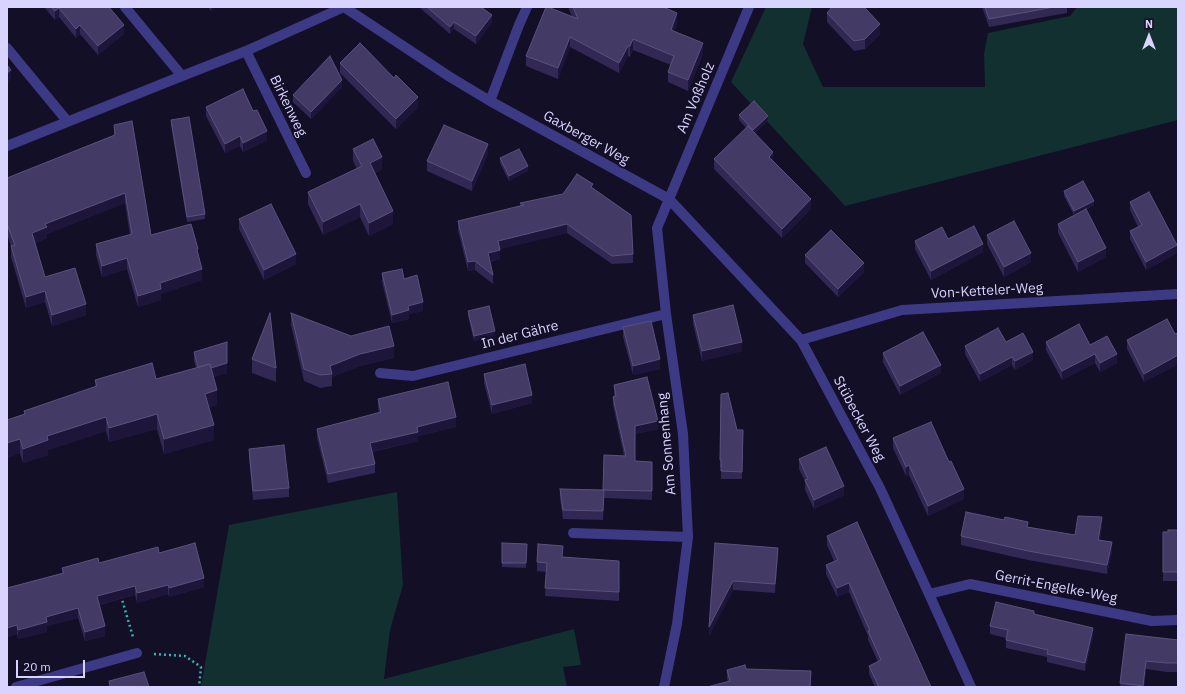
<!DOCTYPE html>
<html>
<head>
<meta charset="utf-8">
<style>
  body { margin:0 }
  #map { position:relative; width:1185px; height:694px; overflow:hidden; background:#130f26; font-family:"IBM Plex Sans",sans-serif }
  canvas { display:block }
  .frame { position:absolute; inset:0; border:8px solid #d9d4ff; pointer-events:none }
  .north { position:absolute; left:1129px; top:16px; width:40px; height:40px; -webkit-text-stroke:3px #130f26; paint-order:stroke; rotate:0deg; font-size:11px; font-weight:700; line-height:16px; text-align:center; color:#d9d4ff }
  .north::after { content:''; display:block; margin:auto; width:14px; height:18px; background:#d9d4ff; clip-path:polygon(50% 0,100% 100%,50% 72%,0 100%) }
  .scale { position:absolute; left:16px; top:660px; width:69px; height:18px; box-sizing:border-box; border:2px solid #d9d4ff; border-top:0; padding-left:5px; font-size:12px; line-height:14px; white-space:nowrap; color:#d9d4ff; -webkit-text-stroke:3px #130f26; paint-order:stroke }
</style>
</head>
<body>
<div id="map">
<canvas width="1185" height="694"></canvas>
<div class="frame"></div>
<div class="north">N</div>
<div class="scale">20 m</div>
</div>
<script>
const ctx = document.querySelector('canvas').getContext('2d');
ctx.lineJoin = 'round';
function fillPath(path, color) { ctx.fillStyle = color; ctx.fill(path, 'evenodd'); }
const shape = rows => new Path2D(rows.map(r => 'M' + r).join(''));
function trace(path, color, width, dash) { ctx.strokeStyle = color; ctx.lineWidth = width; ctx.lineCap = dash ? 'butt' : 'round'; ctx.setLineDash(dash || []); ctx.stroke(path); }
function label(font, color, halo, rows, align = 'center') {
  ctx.font = font + ' "IBM Plex Sans",sans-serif'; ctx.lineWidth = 4; ctx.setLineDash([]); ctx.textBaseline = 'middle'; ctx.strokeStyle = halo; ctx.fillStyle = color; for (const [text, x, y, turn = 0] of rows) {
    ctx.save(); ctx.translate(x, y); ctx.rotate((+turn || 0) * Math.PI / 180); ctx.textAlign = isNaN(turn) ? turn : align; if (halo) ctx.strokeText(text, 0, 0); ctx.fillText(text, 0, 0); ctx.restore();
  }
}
const green = shape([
  [766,7,812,7,803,44,823,87,985,87,984,54,988,33,1070,16,1077,7,1178,7,1178,120,845,206,731,82],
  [397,492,403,585,390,630,384,679,574,629,581,665,563,667,567,687,201,687,229,525]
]);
const path = shape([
  [121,596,133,637],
  [154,654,185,656,201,667,199,687]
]);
const lane = shape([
  [573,533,688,537]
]);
const street = shape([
  [125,7,182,76],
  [344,7,450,77,490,101,669,199,801,340,880,488,929,594,971,687],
  [7,48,68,122],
  [246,51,306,173],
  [490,101,519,25,527,7],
  [7,146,182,76,246,51,344,7],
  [801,340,902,310,1178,294],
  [380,373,413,376,666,314],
  [929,594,970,584,1152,621,1178,620],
  [16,687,137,653],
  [664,687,677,624,688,537,683,434,666,314,657,228,749,7]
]);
const wall = shape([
  [44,7,102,7,124,34,98,55,80,34,76,38,59,17,55,20],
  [208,7,215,7,211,11],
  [419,7,481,7,492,22,476,44,454,29,450,34],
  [568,7,663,7,677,23,674,32,703,54,688,91,668,82,668,72,671,65,633,50,630,57,628,56,619,73,570,47,558,79,526,66,526,56,572,17],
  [982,7,1067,7,1067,13,989,27],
  [827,13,880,34,865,49,854,51,827,22],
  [340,63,418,107,396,129,340,73],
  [342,87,311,119,293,102,293,95],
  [206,107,267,140,243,152,240,146,225,153,206,116],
  [739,115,768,120,755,133,773,162,811,209,782,238,714,169,714,159,746,128,739,120],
  [171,120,205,214,205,219,187,222,171,125],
  [114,125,151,235,198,256,202,280,161,294,161,300,138,307,127,269,102,277,96,255,96,244,130,235,125,203,47,234,47,238,35,243,45,277,86,315,52,326,45,302,26,308,11,257,11,246,7,234,7,178,114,135],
  [353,149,382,169,375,173,393,224,369,236,360,217,323,235,308,204,308,192,357,169,353,161],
  [488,154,472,191,427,171,427,161],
  [500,158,528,171,509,181,500,163],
  [593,189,633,254,633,263,612,264,567,233,500,249,500,259,490,262,493,275,493,284,475,270,468,271,458,230,458,221,520,206,520,203],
  [1064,191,1094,205,1086,210,1106,257,1078,272,1058,233,1058,224,1074,215,1064,196],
  [1130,202,1177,253,1146,270,1130,239,1130,231,1138,227,1130,210],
  [239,219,296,264,264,280,239,229],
  [987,235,1031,262,1004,277,987,244],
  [948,239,983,252,931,280,915,249,915,241],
  [805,255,864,272,838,297,805,263],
  [382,273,404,279,423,311,409,314,409,319,392,323,382,282],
  [468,311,495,336,474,341,468,316],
  [291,313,394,358,360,366,332,377,332,386,320,388,304,381,291,325],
  [693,315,742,351,702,361,693,324],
  [623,327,660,369,633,375,623,337],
  [1178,333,1178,364,1144,382,1127,349,1127,340,1175,334],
  [1006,342,1033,360,1015,370,1012,365,980,382,965,354,965,346],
  [1046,342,1090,345,1117,363,1100,372,1095,363,1062,380,1046,350],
  [194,352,227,373,213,377,217,405,209,407,214,440,164,454,157,429,109,442,106,431,48,450,48,455,23,463,20,453,7,458,24,414,24,411,95,387,95,380,156,379,196,368,194,361],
  [883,353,941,373,900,395,883,362],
  [252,359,276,368,276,382,252,373],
  [484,374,532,403,492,414,484,383],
  [614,385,658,429,635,434,635,461,652,462,652,500,604,498,603,520,563,519,560,498,560,489,603,490,624,456,613,405,613,397,614,396],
  [721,394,737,430,743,430,742,479,721,479,721,467,720,467],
  [378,399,456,427,418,436,418,441,372,452,375,464,375,473,328,483,317,438,317,429,379,413,378,408],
  [893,438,964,499,928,516,909,475,906,476,893,448],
  [249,449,289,488,289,497,253,500,249,458],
  [799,459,844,495,814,509,805,490,805,481,799,469],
  [1102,526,1100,540,1112,551,1107,574,1028,560,961,545,961,536,1028,527,1075,535],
  [1178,530,1178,581,1163,581,1163,532,1168,532],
  [827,536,931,687,875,687,869,674,869,666,878,662,868,640,868,636,849,592,837,597,826,574,826,565,834,561,827,545],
  [502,543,527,549,526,568,502,567],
  [715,543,778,557,775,593,733,590,709,636],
  [159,553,204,587,169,597,168,594,137,603,135,595,99,605,105,636,85,641,78,618,47,626,47,632,18,639,17,634,7,637,7,588,62,573,62,568,99,563],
  [562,557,619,561,619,601,545,596,546,572,537,571,537,562],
  [1034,614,1093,636,1085,671,1047,662,1047,657,1006,648,1006,638,990,634,990,626],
  [1126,634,1178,640,1178,672,1167,672,1146,669,1144,687,1120,687],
  [746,669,811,671,811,687,707,687,728,682,727,679,727,670]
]);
const shadedWall = shape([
  [211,7,215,7,211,11],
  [59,8,59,17,55,20,55,11],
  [677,13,677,23,671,41,671,30],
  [492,15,492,22,476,44,476,36],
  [454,22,454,29,450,34,450,27],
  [880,24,880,34,865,49,865,39],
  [80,25,80,34,76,38,76,29],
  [124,25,124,34,98,55,98,46],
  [570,37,570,47,558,79,558,68],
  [633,39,633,50,630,57,630,46],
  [703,43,703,54,688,91,688,80],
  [628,46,628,56,619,73,619,63],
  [11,70,11,79,7,83,7,73],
  [342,80,342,87,311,119,311,112],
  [418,97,418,107,396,129,396,119],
  [768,116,768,120,753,135,753,130],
  [267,131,267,140,243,152,243,143],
  [240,136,240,146,225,153,225,144],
  [488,144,488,154,472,191,472,181],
  [773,152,773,162,769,157],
  [382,157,382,169,370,175,370,163],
  [528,166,528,171,509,181,509,176],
  [125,193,125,203,47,234,47,238,32,244,32,233,45,224],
  [811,199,811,209,782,238,782,229],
  [1094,201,1094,205,1074,216,1074,211],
  [360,204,360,217,323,235,323,222],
  [393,211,393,224,369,236,369,223],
  [567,224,567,233,498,250,498,241],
  [983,244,983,252,931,280,931,271],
  [1177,245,1177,253,1146,270,1146,262],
  [1106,248,1106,257,1078,272,1078,262],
  [500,250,500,259,488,262,488,253],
  [1031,253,1031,262,1004,277,1004,267],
  [296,254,296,264,264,280,264,270],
  [127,258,127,269,102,277,102,266],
  [475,261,475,270,468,271,468,262],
  [864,263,864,272,838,297,838,289],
  [202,269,202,280,161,294,161,300,138,307,138,296,160,283],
  [45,291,45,302,26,308,26,297],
  [423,302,423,311,409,314,409,319,392,323,392,315,408,306],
  [86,304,86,315,52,326,52,315],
  [495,331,495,336,474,341,474,336],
  [742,342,742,351,702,361,702,351],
  [394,346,394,358,360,366,332,377,330,366,360,354],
  [227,352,227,373,200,381,200,371],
  [1033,352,1033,360,1015,370,1015,361],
  [1095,354,1095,363,1062,380,1062,371],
  [1117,354,1117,363,1100,372,1100,363],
  [1178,355,1178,364,1144,382,1144,374],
  [1012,357,1012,365,980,382,980,374],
  [660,359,660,369,633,375,633,366],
  [941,365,941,373,900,395,900,386],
  [217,390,217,405,205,408,205,394],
  [532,395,532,403,492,414,492,405],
  [157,414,157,429,109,442,109,428],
  [106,417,106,431,48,450,48,455,23,463,23,449,47,436],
  [456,417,456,427,418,436,418,441,370,452,370,443,417,427],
  [658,421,658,429,635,434,635,426],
  [214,425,214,440,164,454,164,439],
  [20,439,20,453,7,458,7,443],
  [909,465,909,475,906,476,906,467],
  [844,486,844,495,814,509,814,500],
  [964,489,964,499,928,516,928,506],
  [1102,517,1102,526,1098,548,1098,540],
  [1112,542,1112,551,1107,574,1107,565],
  [778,548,778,557,775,593,775,584],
  [204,578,204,587,169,597,169,588],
  [733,581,733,590,709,636,709,627],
  [849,583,849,592,837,597,837,588],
  [168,585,168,594,137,603,137,593],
  [135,586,135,595,97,605,97,596],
  [78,608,78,618,47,626,47,632,18,639,18,630,46,617],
  [17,625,17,634,7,637,7,628],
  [105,626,105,636,85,641,85,632],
  [1093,628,1093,636,1085,671,1085,663],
  [1146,661,1146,669,1144,687,1143,687]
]);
const building = shape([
  [51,7,109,7,124,25,98,46,80,25,76,29,59,8,55,11,51,7],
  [427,7,481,7,492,15,476,36,454,22,450,27,427,7],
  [546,7,548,7,578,19,573,7,663,7,677,13,671,30,703,43,688,80,668,72,674,56,633,39,630,46,628,46,619,63,570,37,558,68,526,56,546,7],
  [832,7,864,7,880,24,865,39,854,41,827,13,832,7],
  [985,7,1054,7,989,19,985,7],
  [360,43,394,78,396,75,418,97,396,119,340,63,360,43],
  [330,56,342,80,311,112,293,95,330,56],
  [7,65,11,70,7,73,7,65],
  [243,89,253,111,257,110,267,131,243,143,240,136,225,144,206,107,243,89],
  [754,101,768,116,753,130,739,115,754,101],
  [189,117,205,214,187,217,171,120,189,117],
  [132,121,151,235,191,224,198,249,197,250,202,269,160,283,161,289,138,296,127,258,102,266,96,244,132,234,125,193,45,224,47,227,32,233,45,277,75,268,86,304,52,315,45,291,26,297,11,246,15,245,7,224,7,219,8,218,7,215,7,178,115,135,114,125,132,121],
  [444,125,488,144,472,181,427,161,444,125],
  [748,126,773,152,769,157,811,199,782,229,714,159,748,126],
  [373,139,382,157,370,163,393,211,369,223,360,204,323,222,308,192,362,166,353,149,373,139],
  [519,149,528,166,509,176,500,158,519,149],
  [577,174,593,184,591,187,631,215,633,254,612,256,567,224,498,241,500,250,488,253,493,275,475,261,468,262,458,221,524,205,520,203,563,194,577,174],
  [1083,181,1094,201,1074,211,1064,191,1083,181],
  [1149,192,1177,245,1146,262,1130,231,1142,225,1130,202,1149,192],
  [271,204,296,254,264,270,239,219,271,204],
  [1086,209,1106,248,1078,262,1058,224,1086,209],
  [1014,221,1031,253,1004,267,987,235,1014,221],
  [974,226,983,244,931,271,915,241,942,227,948,239,974,226],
  [831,230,864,263,838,289,805,255,831,230],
  [402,269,404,279,417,275,423,302,408,306,409,310,392,315,382,273,402,269],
  [733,305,742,342,702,351,693,315,733,305],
  [489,306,495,331,474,336,468,311,489,306],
  [270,313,276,368,252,359,270,313],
  [291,313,351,336,389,326,394,346,360,354,330,366,332,374,320,375,304,369,291,313],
  [1167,319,1175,334,1178,333,1178,355,1144,374,1127,340,1167,319],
  [651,321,660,359,633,366,623,327,651,321],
  [1079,324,1090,345,1107,336,1117,354,1100,363,1095,354,1062,371,1046,342,1079,324],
  [998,328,1006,342,1023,333,1033,352,1015,361,1012,357,980,374,965,346,998,328],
  [923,332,941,365,900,386,883,353,923,332],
  [227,342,227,363,211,368,210,364,198,367,194,352,227,342],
  [152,363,156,379,210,364,217,390,205,394,214,425,164,439,157,414,109,428,106,417,47,436,48,440,23,449,20,439,7,443,7,420,25,414,24,411,97,386,95,380,152,363],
  [525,364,532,395,492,405,484,374,525,364],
  [647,377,658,421,635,426,635,461,652,462,652,491,603,490,604,455,626,456,613,397,616,396,614,385,647,377],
  [448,382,456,417,417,427,418,432,370,443,375,464,328,474,317,429,381,412,378,399,448,382],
  [728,393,737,430,743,430,742,472,721,471,721,460,720,460,721,394,728,393],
  [931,422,949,462,951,461,964,489,928,506,909,465,906,467,893,438,931,422],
  [284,445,289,488,253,491,249,449,284,445],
  [826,447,844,486,814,500,805,480,808,479,799,459,826,447],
  [560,489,604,490,603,511,563,510,560,489],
  [966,512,1004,520,1005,517,1028,522,1027,527,1075,535,1078,516,1102,517,1098,540,1112,542,1107,565,1028,551,961,536,966,512],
  [857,522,931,687,879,687,869,666,881,660,868,631,870,631,849,583,837,588,826,565,838,560,827,536,857,522],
  [1168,530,1178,530,1178,572,1163,572,1163,532,1168,532,1168,530],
  [195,543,204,578,169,588,168,585,137,593,135,586,97,596,105,626,85,632,78,608,46,617,47,622,18,630,17,625,7,628,7,588,64,573,62,568,98,558,99,563,158,547,159,553,195,543],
  [502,543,527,544,526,563,502,563,502,543],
  [715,543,778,548,775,584,733,581,709,627,715,543],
  [538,544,563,546,562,557,619,561,619,592,545,588,547,563,537,562,538,544],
  [996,602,1034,611,1034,614,1093,628,1085,663,1047,654,1048,650,1006,640,1008,630,990,626,996,602],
  [1126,634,1178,640,1178,663,1167,663,1146,661,1143,686,1120,683,1126,634],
  [745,665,746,669,811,671,810,687,707,687,730,681,727,670,745,665],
  [144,672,149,687,106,687,110,686,109,681,144,672]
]);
const streetNames = [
  ["Am Voßholz",696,98,-67],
  ["Birkenweg",288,106,64],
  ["Gaxberger Weg",586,138,29],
  ["Von-Ketteler-Weg",987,291,-3],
  ["In der Gähre",520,335,-14],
  ["Stübecker Weg",859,419,62],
  ["Am Sonnenhang",667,444,-95],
  ["Gerrit-Engelke-Weg",1056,587,11]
];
fillPath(green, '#12302f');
trace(path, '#2fb8b0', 2.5, [2, 3]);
trace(lane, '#3d3a85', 10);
trace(street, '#3d3a85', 10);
fillPath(wall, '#312854');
fillPath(shadedWall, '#1d163a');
fillPath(building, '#433a66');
trace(building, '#5a527e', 1);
label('14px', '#d9d4ff', '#130f26', streetNames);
</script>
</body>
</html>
